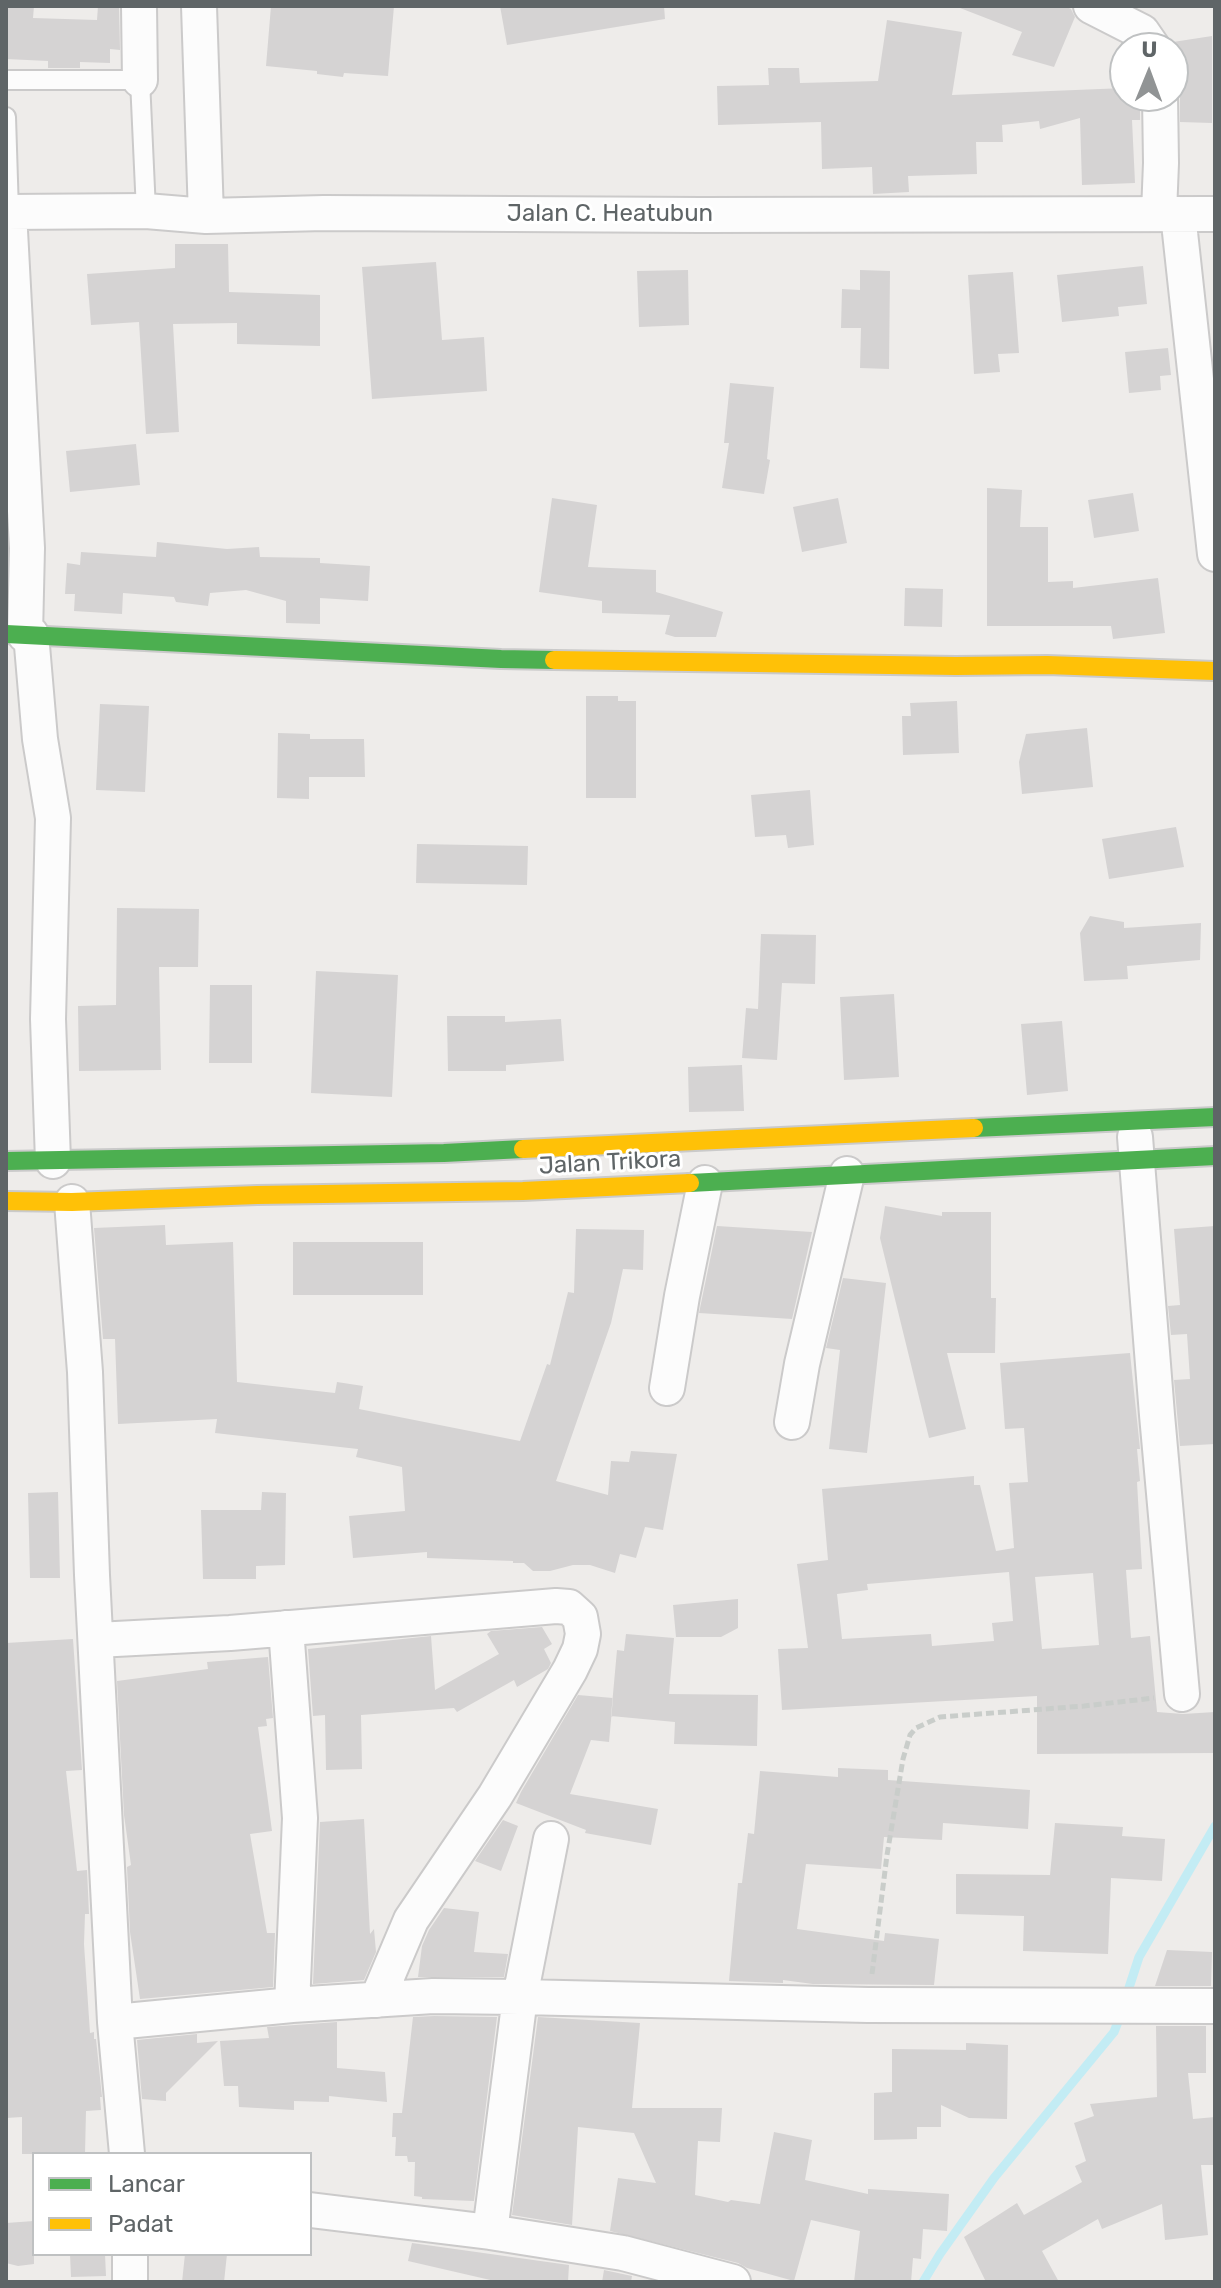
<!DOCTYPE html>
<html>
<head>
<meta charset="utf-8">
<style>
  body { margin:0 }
  #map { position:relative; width:1221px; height:2288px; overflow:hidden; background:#eeecea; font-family:Rubik,sans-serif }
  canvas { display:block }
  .frame { position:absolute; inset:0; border:8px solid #5f6567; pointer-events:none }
  .legend { position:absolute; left:32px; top:2152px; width:280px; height:104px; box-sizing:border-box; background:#fff; border:2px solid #bfc1c2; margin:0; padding:10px 14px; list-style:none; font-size:24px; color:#5f6567 }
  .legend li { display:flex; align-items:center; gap:16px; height:40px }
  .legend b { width:40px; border:2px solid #bfc1c2 }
  .north { position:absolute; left:1109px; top:32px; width:80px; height:80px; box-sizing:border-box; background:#fff; border:2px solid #bfc1c2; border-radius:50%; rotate:1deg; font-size:22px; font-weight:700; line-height:32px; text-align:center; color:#5f6567 }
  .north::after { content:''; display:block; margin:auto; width:28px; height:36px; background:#919495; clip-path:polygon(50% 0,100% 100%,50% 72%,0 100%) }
</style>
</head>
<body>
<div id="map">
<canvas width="1221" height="2288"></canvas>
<div class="frame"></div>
<ul class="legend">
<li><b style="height:10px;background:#4caf50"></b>Lancar</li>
<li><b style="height:10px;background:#ffc107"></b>Padat</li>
</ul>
<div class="north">U</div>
</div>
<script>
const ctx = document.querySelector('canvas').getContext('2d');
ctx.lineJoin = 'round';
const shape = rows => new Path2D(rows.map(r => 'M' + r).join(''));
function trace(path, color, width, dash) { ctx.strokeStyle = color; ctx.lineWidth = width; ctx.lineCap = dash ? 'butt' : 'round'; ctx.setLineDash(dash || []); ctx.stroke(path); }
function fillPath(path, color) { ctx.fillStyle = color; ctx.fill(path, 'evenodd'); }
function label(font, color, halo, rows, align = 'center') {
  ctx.font = font + ' Rubik,sans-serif'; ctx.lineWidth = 6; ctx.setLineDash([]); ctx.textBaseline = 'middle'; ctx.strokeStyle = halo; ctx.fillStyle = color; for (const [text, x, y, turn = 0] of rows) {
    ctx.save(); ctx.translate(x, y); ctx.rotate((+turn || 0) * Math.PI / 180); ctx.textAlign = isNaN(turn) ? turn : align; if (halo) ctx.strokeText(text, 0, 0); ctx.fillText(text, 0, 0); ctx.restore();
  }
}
const stream = shape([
  [1125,2000,1139,1957,1215,1826],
  [923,2282,940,2254,994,2178,1114,2032,1121,2014]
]);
const building = shape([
  [6,6,34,6,33,18,97,20,98,6,119,6,120,50,110,49,110,63,80,62,80,68,48,68,48,61,6,59],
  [271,6,394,6,388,76,344,73,343,77,317,74,317,71,266,66],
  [500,6,664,6,665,19,507,45],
  [960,6,1065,6,1071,9,1075,17,1054,67,1012,55,1022,32,960,8],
  [887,20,962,32,952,95,1125,88,1125,96,1140,96,1140,120,1132,120,1135,183,1082,185,1080,118,1040,129,1039,121,1002,125,1003,142,976,142,977,174,908,176,909,192,873,194,872,167,822,169,821,122,718,125,717,86,769,85,768,68,799,68,800,83,878,81],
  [1212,36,1212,123,1180,122,1180,95,1177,86,1173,82,1173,42],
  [175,244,228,244,229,292,320,295,320,346,237,344,237,323,173,324,179,432,146,434,139,322,91,325,87,274,175,268],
  [436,262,442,340,484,337,487,391,372,399,362,267],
  [1143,266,1147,304,1118,307,1119,316,1062,322,1057,275],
  [688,270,689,325,639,327,637,271],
  [860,270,890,271,889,369,860,368,861,328,841,328,842,289,860,290],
  [1013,272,1019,353,998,354,1000,372,974,374,968,275],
  [1168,348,1171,375,1160,376,1161,390,1129,393,1125,352],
  [730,383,774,387,767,459,770,460,764,494,722,488,729,443,724,443],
  [136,444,140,485,70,492,66,451],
  [987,488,1022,490,1020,527,1048,527,1048,582,1073,581,1073,588,1158,578,1165,633,1113,639,1111,626,987,626],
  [1133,493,1139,531,1094,538,1088,500],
  [552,498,597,505,588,567,656,570,656,592,723,612,716,637,675,637,665,634,670,615,602,613,602,601,539,592],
  [838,498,847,543,802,552,793,507],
  [157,542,227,549,259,547,260,557,320,558,320,563,370,566,368,601,320,598,320,624,286,623,286,601,246,590,210,593,208,606,176,602,174,597,123,593,122,614,74,611,75,594,65,594,67,563,80,565,81,552,156,557],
  [905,588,943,589,942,627,904,626],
  [586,696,618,696,618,701,636,701,636,798,586,798],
  [957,701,959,753,903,755,902,716,911,716,910,703],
  [100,704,149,706,145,792,96,790],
  [1087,728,1093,787,1022,794,1019,762,1026,734],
  [278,733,310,734,310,739,364,739,365,777,309,777,309,799,277,798],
  [810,790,814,845,788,848,786,835,755,837,751,795],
  [1176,827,1184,867,1109,879,1102,839],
  [417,844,528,846,527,885,416,883],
  [117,908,199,909,198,967,159,967,161,1070,79,1071,78,1006,116,1005],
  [1090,916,1124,922,1124,928,1201,923,1200,960,1127,966,1128,979,1084,981,1080,933],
  [761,934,816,935,815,984,782,983,777,1060,742,1058,746,1008,758,1009],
  [316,971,398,975,392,1097,311,1093],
  [210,985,252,985,252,1063,209,1063],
  [894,994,899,1077,844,1080,840,997],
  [447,1016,505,1016,505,1022,561,1019,564,1061,506,1065,506,1071,448,1071],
  [1062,1021,1068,1091,1027,1095,1021,1024],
  [742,1065,744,1111,689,1112,688,1067],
  [885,1206,942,1216,942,1212,991,1212,991,1298,996,1298,995,1353,947,1353,966,1429,929,1438,880,1238],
  [165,1225,166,1245,233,1242,237,1382,335,1393,337,1382,363,1386,359,1409,520,1441,547,1364,550,1365,568,1292,574,1293,576,1229,644,1230,643,1270,623,1269,611,1323,556,1481,608,1495,611,1461,629,1462,631,1451,677,1454,663,1530,645,1527,636,1558,620,1554,615,1573,590,1565,573,1565,550,1571,533,1571,524,1563,513,1563,513,1561,427,1558,427,1552,353,1558,349,1516,405,1511,402,1467,356,1457,358,1449,215,1433,217,1419,118,1424,115,1339,103,1339,94,1228],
  [717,1226,812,1232,792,1319,699,1313],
  [1215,1226,1215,1444,1180,1446,1174,1380,1190,1379,1187,1334,1171,1335,1168,1306,1180,1305,1174,1229],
  [293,1242,423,1242,423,1295,293,1295],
  [843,1278,886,1283,867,1453,829,1449,840,1350,826,1348],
  [1130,1353,1140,1449,1137,1449,1140,1481,1137,1482,1142,1569,1126,1570,1131,1638,1150,1636,1157,1712,1183,1714,1215,1712,1215,1753,1037,1754,1037,1696,782,1710,778,1649,808,1648,797,1564,828,1560,822,1489,974,1476,974,1485,980,1485,996,1551,1014,1548,1009,1483,1028,1482,1024,1428,1005,1429,1000,1363],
  [1009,1572,1013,1621,992,1623,994,1641,932,1646,931,1634,842,1639,837,1594,868,1590,867,1584],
  [1093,1573,1099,1645,1042,1649,1035,1577],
  [58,1492,60,1578,30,1578,28,1493],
  [262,1492,286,1493,285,1565,256,1566,256,1579,203,1579,201,1510,261,1510],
  [738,1599,738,1628,721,1637,676,1637,673,1605],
  [542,1627,552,1644,544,1649,551,1663,548,1669,517,1687,514,1680,457,1712,454,1708,361,1715,362,1769,326,1770,325,1715,313,1716,308,1649,431,1636,435,1690,499,1654,487,1634,491,1631],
  [626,1634,674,1638,669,1694,758,1695,757,1746,674,1744,675,1722,611,1716,617,1650,624,1651],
  [73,1639,82,1770,66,1771,77,1871,87,1870,89,1914,85,1914,84,1944,90,2033,94,2032,94,2039,96,2039,102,2097,100,2097,101,2110,86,2111,85,2154,22,2154,22,2117,6,2118,6,1643],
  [268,1657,273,1718,266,1719,267,1726,258,1727,272,1831,250,1834,267,1933,275,1933,273,1987,140,1999,130,1932,127,1867,131,1865,124,1815,117,1681,208,1669,207,1662],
  [578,1695,613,1698,609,1742,591,1740,570,1794,658,1809,651,1845,585,1833,586,1830,516,1803,521,1792],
  [838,1768,888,1770,888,1780,1030,1790,1028,1829,943,1823,942,1840,884,1837,881,1869,806,1864,797,1929,884,1941,885,1933,939,1939,934,1985,813,1984,783,1980,783,1983,729,1981,738,1883,742,1883,748,1833,754,1834,760,1771,838,1777],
  [364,1819,370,1934,374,1929,376,1952,364,1980,313,1984,320,1822],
  [503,1820,518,1826,501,1871,475,1861],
  [1055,1823,1123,1827,1122,1836,1165,1839,1162,1881,1111,1878,1108,1954,1023,1951,1024,1916,956,1914,956,1874,1050,1875],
  [444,1908,479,1912,474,1952,508,1954,504,1977,418,1977,422,1946,429,1930],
  [1167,1950,1212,1952,1211,1986,1155,1986],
  [434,2016,497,2017,474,2201,422,2199,422,2197,414,2196,415,2162,408,2162,407,2156,395,2156,396,2137,392,2137,393,2113,402,2113,413,2017],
  [538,2017,640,2023,632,2108,722,2108,720,2142,698,2141,695,2195,728,2202,731,2200,760,2204,774,2132,812,2140,805,2180,868,2194,868,2189,949,2194,947,2231,923,2229,921,2259,913,2258,911,2282,854,2282,860,2231,811,2220,794,2281,747,2268,738,2263,610,2231,618,2178,656,2183,634,2133,578,2127,572,2225,512,2215],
  [337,2022,337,2068,385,2072,387,2102,329,2096,329,2102,294,2101,294,2110,239,2107,238,2086,224,2086,220,2041,269,2038,267,2027],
  [1156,2026,1206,2026,1206,2073,1188,2073,1193,2119,1215,2117,1215,2165,1201,2165,1208,2235,1165,2240,1162,2204,1102,2229,1098,2219,1042,2251,1059,2282,986,2282,964,2237,1017,2203,1024,2215,1082,2182,1075,2166,1086,2161,1074,2123,1094,2116,1090,2104,1157,2097],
  [197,2034,197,2043,218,2041,166,2093,166,2101,142,2099,137,2040],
  [966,2043,1008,2045,1007,2119,969,2118,941,2105,941,2127,917,2127,917,2139,874,2140,874,2093,892,2092,892,2049,966,2050],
  [34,2221,34,2264,18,2266,6,2263,6,2223],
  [412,2243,569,2265,568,2282,499,2282,408,2261],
  [70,2254,105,2254,106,2276,71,2277],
  [185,2254,227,2254,224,2282,182,2282],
  [604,2270,632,2276,631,2282,602,2282]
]);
const path = shape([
  [872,1974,887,1855,903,1759,910,1735,916,1728,940,1717,1084,1706,1154,1698]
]);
const lane = shape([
  [6,80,140,80,146,211],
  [6,117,9,212]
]);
const street = shape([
  [139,6,140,80],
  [199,6,206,216],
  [1091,6,1142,32,1153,48],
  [6,212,146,211,206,216,324,213,701,215,1215,214],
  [9,212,27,548,25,635],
  [1159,213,1161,163,1160,96],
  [1178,214,1215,554],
  [31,634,40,739,53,818,48,1019,53,1161],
  [1135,1137,1157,1415,1182,1694],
  [72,1202,85,1372,92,1575,115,2022,127,2154],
  [667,1388,682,1296,705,1183],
  [792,1422,802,1364,847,1174],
  [286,1628,300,1818,292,2005],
  [97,1640,230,1633,556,1606,569,1607,580,1617,583,1634,580,1649,570,1670,495,1796,411,1920,377,2000],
  [115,2022,292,2005,433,1996,520,1997,868,2005,1215,2006],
  [310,2210,490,2232,623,2253,733,2282],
  [490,2232,520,1997,551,1839],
  [130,2254,130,2282]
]);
const fast = shape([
  [6,634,501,659,554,660],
  [974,1128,1215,1117],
  [6,1161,444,1153,523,1149],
  [690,1183,1215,1156]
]);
const slow = shape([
  [554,660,956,666,1047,665,1215,671],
  [523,1149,974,1128],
  [6,1201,72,1202,257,1195,523,1191,690,1183]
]);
const streetNames = [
  ["Jalan C. Heatubun",610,214],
  ["Jalan Trikora",610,1163,-3]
];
trace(stream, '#c3ecf4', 9);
fillPath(building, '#d5d3d3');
trace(lane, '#cbcaca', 22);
trace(street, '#cbcaca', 38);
trace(fast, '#cacaca', 22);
trace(slow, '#cacaca', 22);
trace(path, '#c9cdca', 5, [8, 4]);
trace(lane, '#fcfcfc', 18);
trace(street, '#fcfcfc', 34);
trace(fast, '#4caf50', 18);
trace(slow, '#ffc107', 18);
label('24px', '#5f6567', '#fff', streetNames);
</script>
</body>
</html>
